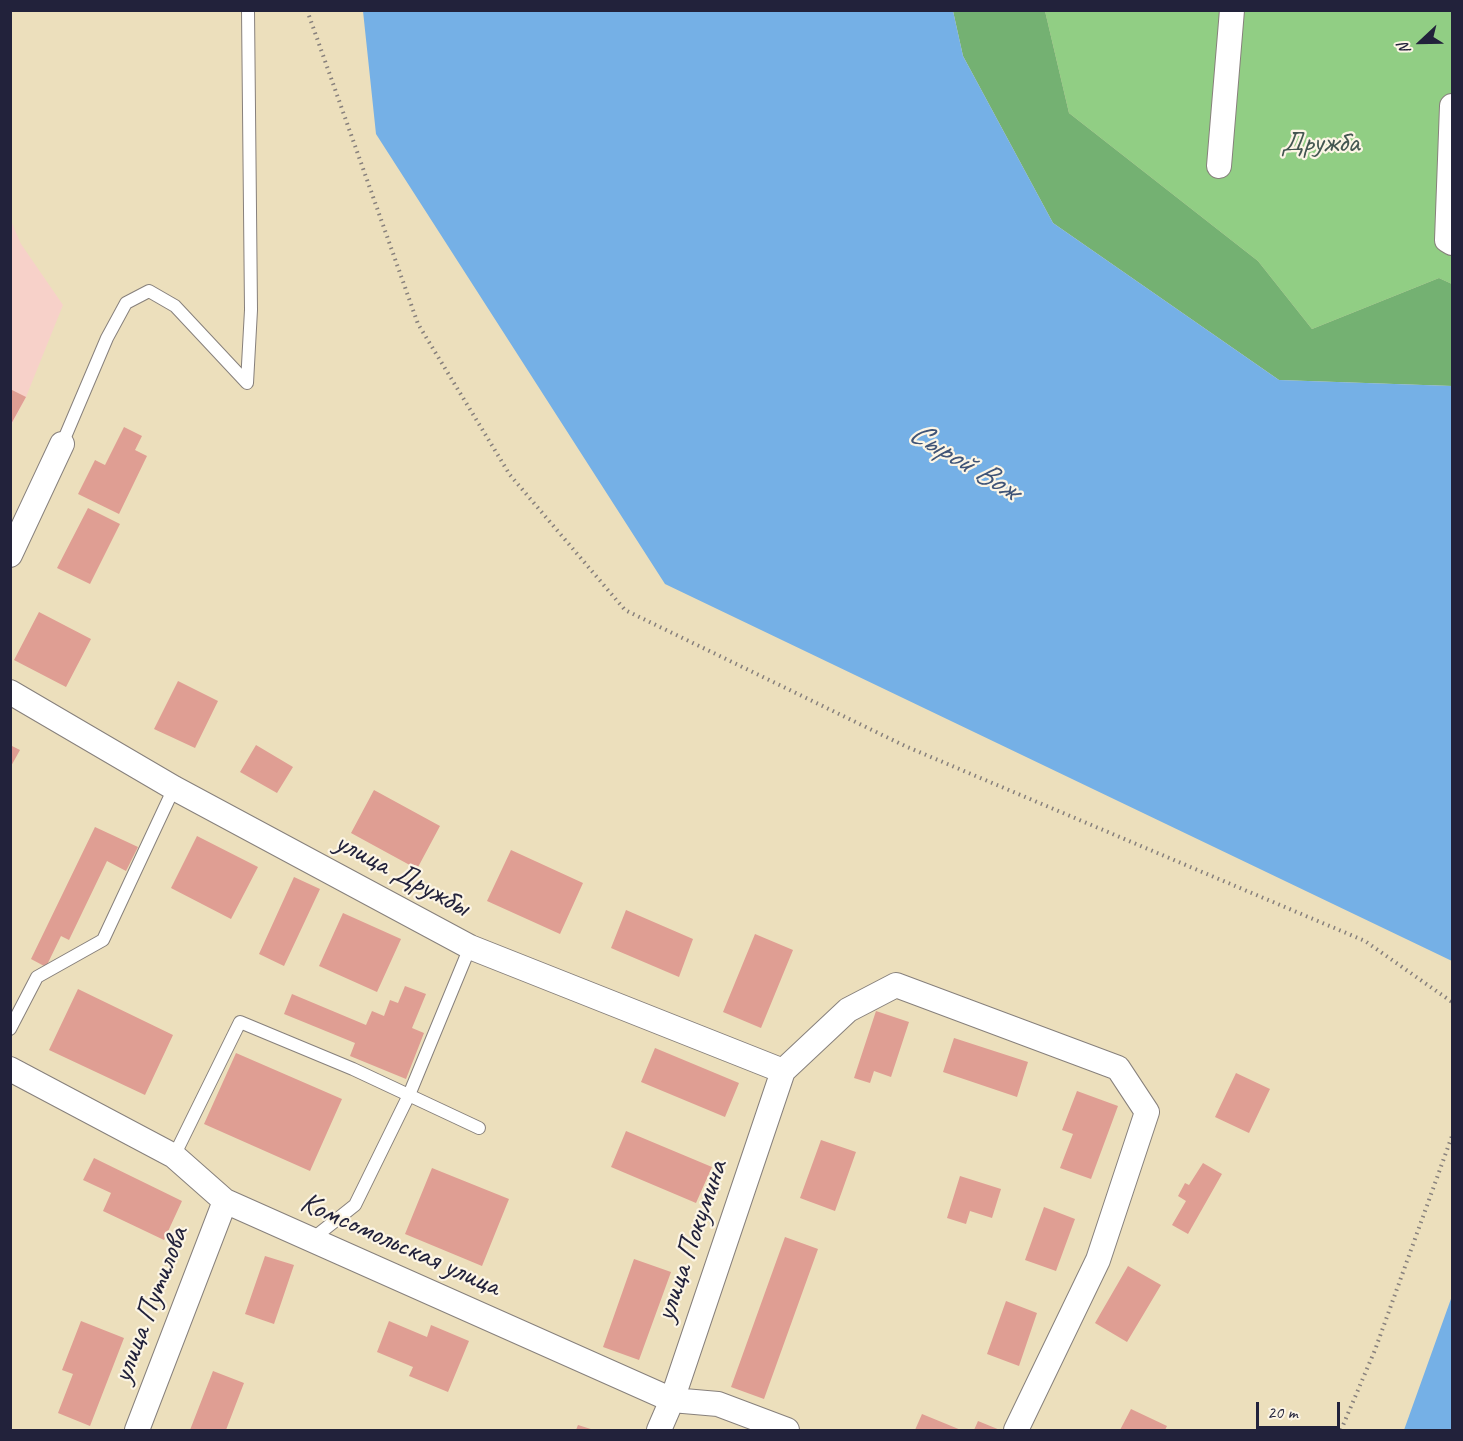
<!DOCTYPE html>
<html>
<head>
<meta charset="utf-8">
<style>
  body { margin:0 }
  #map { position:relative; width:1463px; height:1441px; overflow:hidden; background:#ecdfbc; font-family:Caveat,sans-serif }
  canvas { display:block }
  .frame { position:absolute; inset:0; border:12px solid #22223b; pointer-events:none }
  .north { position:absolute; left:1391px; top:12px; width:60px; height:60px; -webkit-text-stroke:4px #fcf5e5; paint-order:stroke; rotate:248deg; font-size:16px; font-weight:700; line-height:24px; text-align:center; color:#22223b }
  .north::after { content:''; display:block; margin:auto; width:21px; height:27px; background:#22223b; clip-path:polygon(50% 0,100% 100%,50% 72%,0 100%) }
  .scale { position:absolute; left:1256px; top:1402px; width:84px; height:27px; box-sizing:border-box; border:3px solid #22223b; border-top:0; padding-left:8px; font-size:18px; line-height:21px; white-space:nowrap; color:#22223b; -webkit-text-stroke:4px #fcf5e5; paint-order:stroke }
</style>
</head>
<body>
<div id="map">
<canvas width="1463" height="1441"></canvas>
<div class="frame"></div>
<div class="north">N</div>
<div class="scale">20 m</div>
</div>
<script>
const ctx = document.querySelector('canvas').getContext('2d');
ctx.lineJoin = 'round';
function fillPath(path, color) { ctx.fillStyle = color; ctx.fill(path, 'evenodd'); }
const shape = rows => new Path2D(rows.map(r => 'M' + r).join(''));
function trace(path, color, width, dash) { ctx.strokeStyle = color; ctx.lineWidth = width; ctx.lineCap = dash ? 'butt' : 'round'; ctx.setLineDash(dash || []); ctx.stroke(path); }
function label(font, color, halo, rows, align = 'center') {
  ctx.font = font + ' Caveat,sans-serif'; ctx.lineWidth = 4.5; ctx.setLineDash([]); ctx.textBaseline = 'middle'; ctx.strokeStyle = halo; ctx.fillStyle = color; for (const [text, x, y, turn = 0] of rows) {
    ctx.save(); ctx.translate(x, y); ctx.rotate((+turn || 0) * Math.PI / 180); ctx.textAlign = isNaN(turn) ? turn : align; if (halo) ctx.strokeText(text, 0, 0); ctx.fillText(text, 0, 0); ctx.restore();
  }
}
const built = shape([
  [11,221,21,244,63,305,26,397,11,426]
]);
const green = shape([
  [1045,11,1452,11,1452,284,1439,278,1312,329,1258,261,1069,113]
]);
const forest = shape([
  [953,11,1045,11,1069,113,1258,261,1312,329,1439,278,1452,284,1452,386,1279,380,1053,223,963,56]
]);
const water = shape([
  [363,11,953,11,963,56,1053,223,1279,380,1452,386,1452,961,665,584,376,134],
  [1452,1296,1452,1430,1404,1430]
]);
const building = shape([
  [10,389,26,397,10,426],
  [124,427,142,436,135,450,147,456,119,514,78,494,95,460,105,465],
  [88,508,120,524,90,584,57,568],
  [39,612,91,639,66,687,14,660],
  [178,681,218,701,195,748,154,729],
  [10,745,20,750,10,768],
  [256,745,293,767,277,793,240,772],
  [374,790,440,826,417,869,351,833],
  [95,827,138,847,126,871,107,861,69,940,61,936,46,967,31,959],
  [197,836,258,867,231,919,171,888],
  [511,850,583,883,560,934,487,901],
  [294,877,320,889,284,966,259,954],
  [626,910,693,939,679,977,611,948],
  [343,913,401,939,377,992,319,966],
  [755,934,793,950,761,1028,723,1012],
  [405,986,426,994,412,1028,424,1033,406,1079,350,1056,355,1043,284,1014,292,994,366,1025,372,1011,384,1016,390,1000,398,1003],
  [78,989,173,1035,145,1095,49,1050],
  [876,1011,909,1022,891,1077,874,1071,870,1083,854,1078],
  [954,1038,1028,1062,1017,1097,943,1072],
  [655,1048,739,1083,725,1117,641,1082],
  [236,1053,342,1099,310,1171,204,1124],
  [1236,1073,1270,1089,1249,1133,1215,1117],
  [1077,1091,1118,1106,1091,1179,1060,1168,1073,1134,1062,1130],
  [626,1131,712,1167,696,1203,611,1167],
  [821,1140,856,1152,835,1211,800,1198],
  [94,1158,182,1201,164,1240,103,1211,111,1193,83,1180],
  [1203,1163,1222,1174,1188,1234,1172,1225,1186,1201,1178,1196,1185,1183,1189,1185],
  [432,1168,509,1199,482,1266,405,1234],
  [960,1176,1001,1189,992,1218,970,1211,966,1224,947,1218],
  [1044,1207,1075,1219,1056,1271,1025,1260],
  [785,1237,818,1249,764,1399,731,1387],
  [265,1256,294,1265,274,1324,245,1314],
  [634,1259,671,1272,639,1360,603,1347],
  [1128,1266,1161,1285,1127,1342,1095,1323],
  [1006,1301,1037,1313,1019,1366,987,1354],
  [81,1321,124,1338,90,1426,58,1413,73,1374,62,1370],
  [389,1321,427,1337,431,1325,469,1341,448,1392,409,1376,413,1367,377,1352],
  [213,1371,244,1383,226,1430,190,1430],
  [1131,1409,1167,1426,1165,1430,1120,1430],
  [922,1414,961,1430,915,1430],
  [978,1421,1000,1430,974,1430],
  [578,1425,594,1430,576,1430]
]);
const path = shape([
  [307,10,418,324,510,475,625,610,905,746,1365,941,1452,1002],
  [1341,1430,1375,1350,1452,1136]
]);
const lane = shape([
  [62,444,107,338,126,303,149,291,175,306,247,383,251,310,248,10],
  [10,1029,37,977,103,940,174,788],
  [174,1156,240,1022,353,1069,479,1128],
  [311,1240,355,1205,409,1095,470,947]
]);
const street = shape([
  [1452,106,1447,240,1452,243],
  [1219,166,1232,10],
  [10,555,62,444],
  [10,692,174,788,470,947,783,1071],
  [10,1069,174,1156,225,1201,672,1400,718,1404,787,1430],
  [137,1430,225,1201],
  [659,1430,672,1400,783,1071,848,1010,896,985,1118,1068,1147,1112,1098,1260,1016,1430]
]);
const parkNames = [
  ["Дружба",1320,143]
];
const streetNames = [
  ["улица Дружбы",402,875,28],
  ["улица Покумина",692,1241,-71],
  ["Комсомольская улица",400,1245,24],
  ["улица Путилова",151,1305,-69]
];
const waterNames = [
  ["Сырой Вож",964,462,31]
];
fillPath(built, '#f7d1c9');
fillPath(green, '#91ce84');
fillPath(forest, '#74b172');
fillPath(water, '#75b0e6');
fillPath(building, '#df9e93');
trace(lane, '#87807c', 14);
trace(street, '#87807c', 26);
trace(path, '#87807c', 4, [1.5, 4.5]);
trace(lane, '#fff', 12);
trace(street, '#fff', 24);
label('30px', '#435651', '#fcf5e5', parkNames);
label('30px', '#22223b', '#fcf5e5', streetNames);
label('italic 32px', '#3f5477', '#fcf5e5', waterNames);
</script>
</body>
</html>
